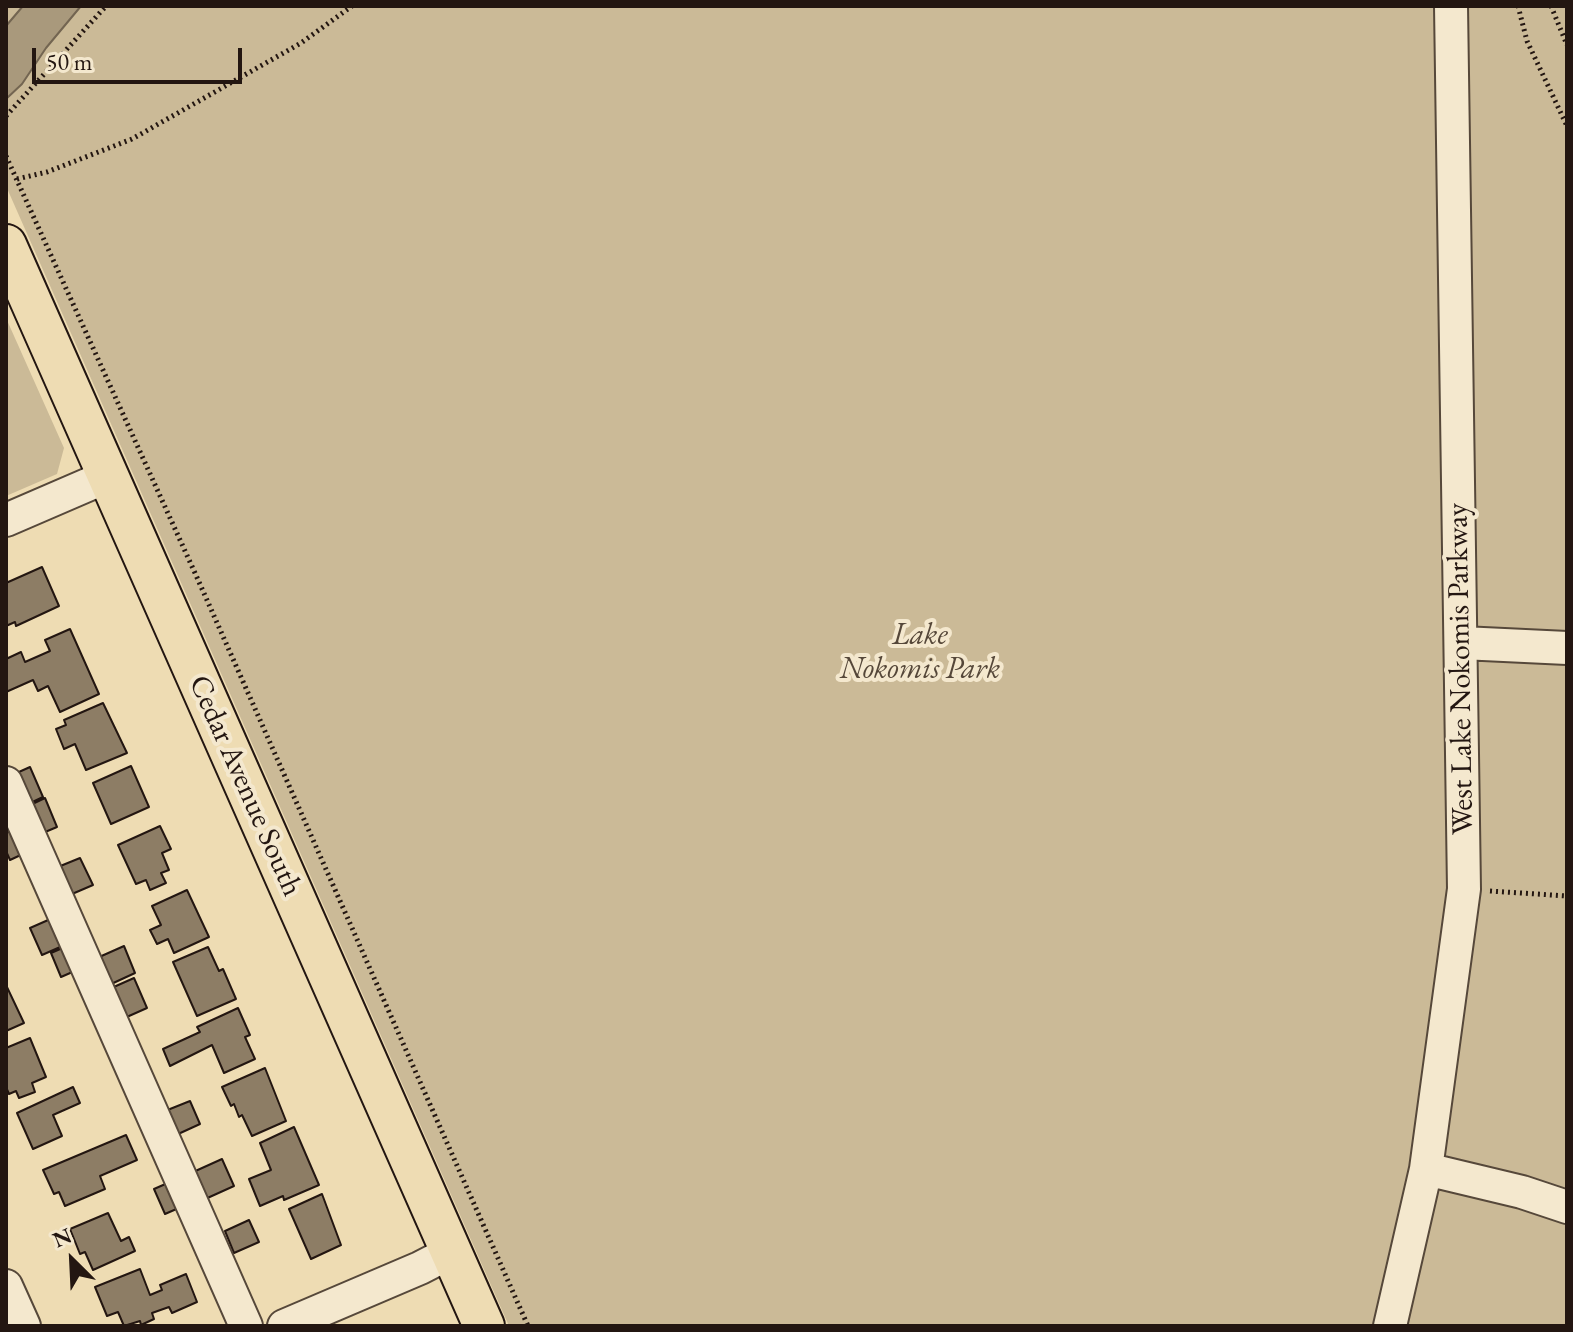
<!DOCTYPE html>
<html>
<head>
<meta charset="utf-8">
<style>
  body { margin:0 }
  #map { position:relative; width:1573px; height:1332px; overflow:hidden; background:#eedcb3; font-family:"EB Garamond",serif }
  canvas { display:block }
  .frame { position:absolute; inset:0; border:8px solid #231611; pointer-events:none }
  .north { position:absolute; left:32px; top:1220px; width:80px; height:80px; -webkit-text-stroke:6px #f4e8ce; paint-order:stroke; rotate:336deg; font-size:22px; font-weight:700; line-height:32px; text-align:center; color:#231611 }
  .north::after { content:''; display:block; margin:auto; width:28px; height:36px; background:#231611; clip-path:polygon(50% 0,100% 100%,50% 72%,0 100%) }
  .scale { position:absolute; left:32px; top:48px; width:210px; height:36px; box-sizing:border-box; border:4px solid #231611; border-top:0; padding-left:10px; font-size:24px; line-height:28px; white-space:nowrap; color:#231611; -webkit-text-stroke:6px #f4e8ce; paint-order:stroke }
</style>
</head>
<body>
<div id="map">
<canvas width="1573" height="1332"></canvas>
<div class="frame"></div>
<div class="north">N</div>
<div class="scale">50 m</div>
</div>
<script>
const ctx = document.querySelector('canvas').getContext('2d');
ctx.lineJoin = 'round';
function fillPath(path, color) { ctx.fillStyle = color; ctx.fill(path, 'evenodd'); }
const shape = rows => new Path2D(rows.map(r => 'M' + r).join(''));
function trace(path, color, width, dash) { ctx.strokeStyle = color; ctx.lineWidth = width; ctx.lineCap = dash ? 'butt' : 'round'; ctx.setLineDash(dash || []); ctx.stroke(path); }
function label(font, color, halo, rows, align = 'center') {
  ctx.font = font + ' "EB Garamond",serif'; ctx.lineWidth = 8; ctx.setLineDash([]); ctx.textBaseline = 'middle'; ctx.strokeStyle = halo; ctx.fillStyle = color; for (const [text, x, y, turn = 0] of rows) {
    ctx.save(); ctx.translate(x, y); ctx.rotate((+turn || 0) * Math.PI / 180); ctx.textAlign = isNaN(turn) ? turn : align; if (halo) ctx.strokeText(text, 0, 0); ctx.fillText(text, 0, 0); ctx.restore();
  }
}
const green = shape([
  [6,6,1567,6,1567,1326,509,1326,6,186],
  [6,318,64,448,57,474,6,496]
]);
const water = shape([
  [23,6,81,6,46,48,22,84,6,99,6,26,23,6]
]);
const building = shape([
  [42,567,59,606,16,626,15,622,6,626,6,583,42,567],
  [70,629,99,694,60,712,48,686,38,691,33,680,6,692,6,659,21,652,25,662,50,651,45,640,70,629],
  [103,703,127,753,86,770,75,744,64,749,56,729,66,725,64,720,103,703],
  [131,766,149,807,111,824,93,783,131,766],
  [30,767,43,797,24,806,10,776,30,767],
  [45,798,57,827,38,835,26,807,45,798],
  [160,826,171,849,162,853,169,870,161,873,166,883,150,890,146,880,136,884,118,845,160,826],
  [15,829,25,853,10,860,6,851,6,833,15,829],
  [80,858,93,885,65,897,53,869,80,858],
  [187,890,209,937,174,953,168,939,157,944,150,930,161,925,152,906,187,890],
  [55,917,67,944,42,955,30,928,55,917],
  [67,946,77,970,61,977,51,953,67,946],
  [124,946,135,973,109,985,97,958,124,946],
  [208,947,219,971,223,969,236,999,197,1016,173,962,208,947],
  [134,978,147,1008,120,1020,107,990,134,978],
  [6,985,24,1023,6,1031,6,985],
  [238,1008,250,1035,245,1037,255,1059,224,1073,212,1045,170,1066,163,1049,200,1032,197,1027,238,1008],
  [30,1038,46,1077,32,1083,35,1092,19,1098,16,1091,9,1094,6,1087,6,1048,30,1038],
  [265,1068,286,1121,252,1136,242,1115,239,1117,234,1104,231,1106,222,1087,265,1068],
  [73,1087,80,1103,53,1115,62,1136,33,1149,17,1113,73,1087],
  [190,1101,200,1124,176,1135,165,1111,190,1101],
  [294,1127,319,1185,284,1200,283,1196,260,1206,249,1179,271,1170,260,1143,294,1127],
  [126,1135,137,1160,100,1176,105,1189,65,1206,59,1192,54,1194,43,1170,126,1135],
  [222,1159,234,1186,203,1200,191,1173,222,1159],
  [170,1182,181,1207,165,1214,154,1189,170,1182],
  [322,1194,341,1245,311,1259,289,1209,322,1194],
  [108,1213,121,1241,129,1237,135,1251,93,1270,85,1252,80,1254,70,1229,108,1213],
  [249,1220,259,1242,234,1253,225,1231,249,1220],
  [140,1269,150,1295,162,1290,160,1285,186,1274,197,1302,172,1313,169,1307,152,1313,154,1319,141,1325,140,1321,124,1326,118,1312,107,1316,95,1287,140,1269]
]);
const path = shape([
  [1518,6,1527,41,1567,126],
  [1551,6,1567,45],
  [6,116,106,6],
  [6,156,195,573,528,1326],
  [17,179,47,172,132,139,301,43,352,6],
  [1490,891,1567,896]
]);
const minor = shape([
  [6,520,108,476],
  [1462,643,1567,648],
  [6,783,246,1326],
  [1426,1169,1522,1192,1567,1207],
  [6,1286,24,1326],
  [284,1326,420,1268,451,1252],
  [1390,1326,1426,1169,1464,889,1451,6]
]);
const major = shape([
  [6,245,484,1326]
]);
const parkNames = [
  ["Lake",920,636],
  ["Nokomis Park",920,670]
];
const streetNames = [
  ["West Lake Nokomis Parkway",1461,669,-91],
  ["Cedar Avenue South",245,786,66]
];
fillPath(green, '#cbba97');
fillPath(water, '#a9997c');
trace(water, '#736551', 2);
fillPath(building, '#8d7d65');
trace(building, '#231611', 2);
trace(minor, '#56483a', 36);
trace(major, '#231611', 44);
trace(path, '#231611', 5, [2, 4]);
trace(minor, '#f4e8ce', 32);
trace(major, '#eedcb3', 40);
label('italic 30px', '#554739', '#f4e8ce', parkNames);
label('30px', '#231611', '#f4e8ce', streetNames);
</script>
</body>
</html>
